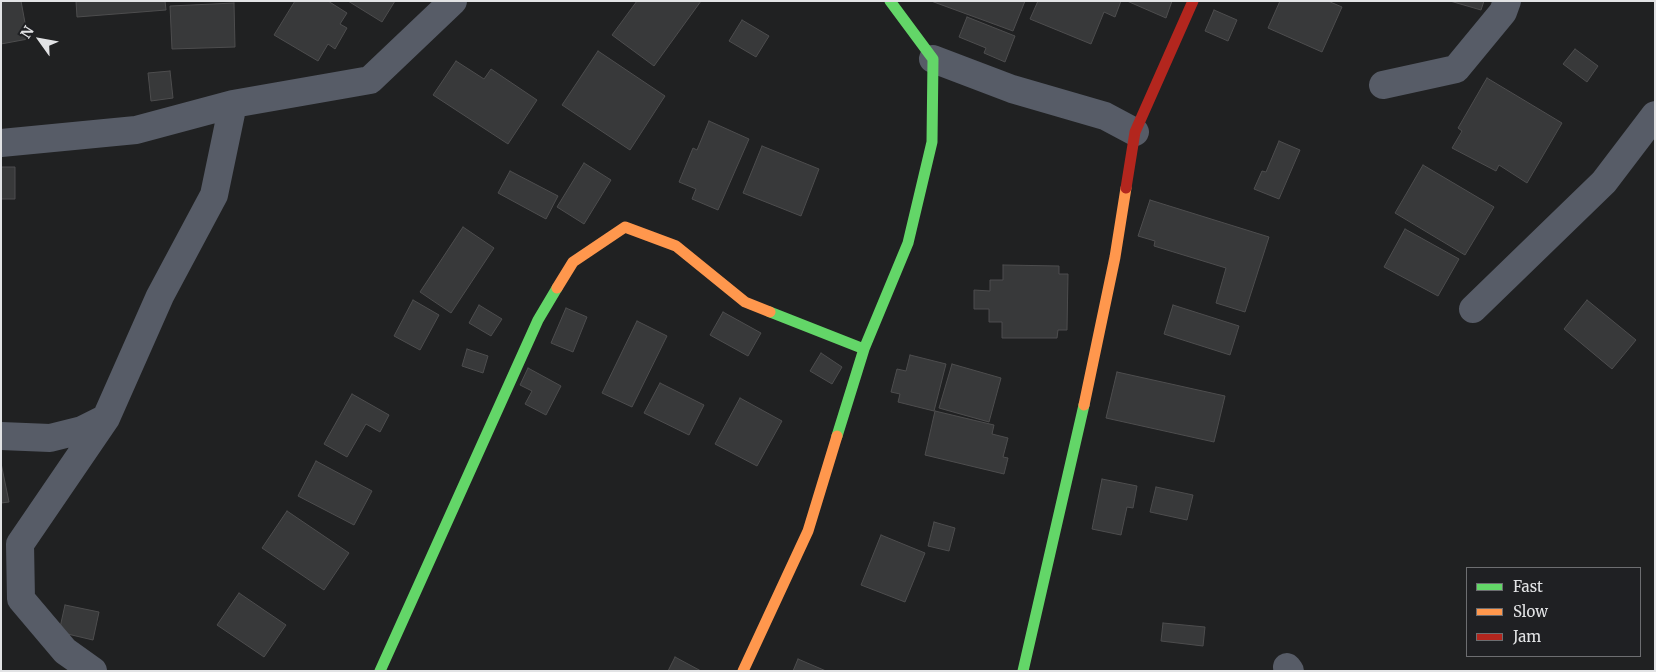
<!DOCTYPE html>
<html>
<head>
<meta charset="utf-8">
<style>
  body { margin:0 }
  #map { position:relative; width:1656px; height:672px; overflow:hidden; background:#202122; font-family:Merriweather,serif }
  canvas { display:block }
  .frame { position:absolute; inset:0; border:2px solid #e2e3e5; pointer-events:none }
  .legend { position:absolute; left:1466px; top:567px; width:175px; height:90px; box-sizing:border-box; background:#1f2023; border:1px solid #6d6e71; margin:0; padding:6px 9px; list-style:none; font-size:15px; color:#e2e3e5 }
  .legend li { display:flex; align-items:center; gap:10px; height:25px }
  .legend b { width:25px; border:1px solid #6d6e71 }
  .north { position:absolute; left:15px; top:15px; width:50px; height:50px; -webkit-text-stroke:4px #1f2023; paint-order:stroke; rotate:302deg; font-size:14px; font-weight:700; line-height:20px; text-align:center; color:#e2e3e5 }
  .north::after { content:''; display:block; margin:auto; width:18px; height:22px; background:#e2e3e5; clip-path:polygon(50% 0,100% 100%,50% 72%,0 100%) }
</style>
</head>
<body>
<div id="map">
<canvas width="1656" height="672"></canvas>
<div class="frame"></div>
<ul class="legend">
<li><b style="height:6px;background:#63d668"></b>Fast</li>
<li><b style="height:6px;background:#ff974d"></b>Slow</li>
<li><b style="height:6px;background:#b3261e"></b>Jam</li>
</ul>
<div class="north">N</div>
</div>
<script>
const ctx = document.querySelector('canvas').getContext('2d');
ctx.lineJoin = 'round';
function fillPath(path, color) { ctx.fillStyle = color; ctx.fill(path, 'evenodd'); }
const shape = rows => new Path2D(rows.map(r => 'M' + r).join(''));
function trace(path, color, width, dash) { ctx.strokeStyle = color; ctx.lineWidth = width; ctx.lineCap = dash ? 'butt' : 'round'; ctx.setLineDash(dash || []); ctx.stroke(path); }
const building = shape([
  [1,1,21,1,28,39,1,44,1,1],
  [76,1,165,1,166,10,77,17,76,1],
  [295,1,328,1,347,13,340,24,347,28,335,49,328,44,318,61,274,35,295,1],
  [348,1,395,1,382,22,348,1],
  [637,1,701,1,654,66,612,35,637,1],
  [931,1,1025,1,1013,31,931,1],
  [1038,1,1121,1,1115,17,1104,12,1091,44,1030,19,1038,1],
  [1127,1,1172,1,1166,18,1127,1],
  [1280,1,1328,1,1342,7,1322,52,1268,28,1280,1],
  [1450,1,1484,1,1481,10,1450,1],
  [234,3,235,47,172,49,170,6,234,3],
  [1214,10,1237,20,1228,41,1205,31,1214,10],
  [967,17,1015,36,1005,62,984,53,986,48,959,37,967,17],
  [742,20,769,36,756,57,729,41,742,20],
  [1575,49,1598,66,1587,82,1563,64,1575,49],
  [598,51,665,96,630,150,562,105,598,51],
  [456,61,484,79,491,69,537,100,508,144,433,95,456,61],
  [170,71,173,98,151,101,148,73,170,71],
  [1487,78,1562,123,1527,183,1499,165,1496,171,1452,148,1462,131,1458,128,1487,78],
  [709,121,749,139,718,210,692,199,696,189,679,182,693,148,697,150,709,121],
  [1279,141,1300,150,1279,199,1254,189,1262,171,1266,172,1279,141],
  [762,146,819,169,801,216,743,193,762,146],
  [584,163,611,180,584,224,557,207,584,163],
  [1423,165,1494,207,1465,255,1395,213,1423,165],
  [1,167,15,167,15,199,1,199,1,167],
  [510,171,558,196,546,219,498,193,510,171],
  [1150,200,1269,237,1245,312,1216,303,1226,268,1154,246,1155,241,1138,236,1150,200],
  [463,227,494,248,451,313,420,292,463,227],
  [1405,229,1459,259,1438,296,1384,267,1405,229],
  [1003,265,1059,266,1059,274,1068,274,1067,330,1058,330,1057,338,1002,338,1002,322,989,322,989,309,974,309,974,290,990,291,990,280,1003,280,1003,265],
  [413,300,439,315,420,350,394,336,413,300],
  [1587,300,1636,340,1612,369,1564,329,1587,300],
  [479,305,502,319,491,336,469,323,479,305],
  [1173,305,1239,326,1230,355,1164,334,1173,305],
  [566,308,587,317,573,352,551,343,566,308],
  [723,312,761,333,748,356,710,335,723,312],
  [637,321,667,336,632,407,602,393,637,321],
  [467,349,488,356,483,373,462,366,467,349],
  [821,353,842,367,832,384,810,371,821,353],
  [910,355,946,364,934,411,898,402,900,394,891,392,897,369,906,371,910,355],
  [952,364,1001,378,989,422,939,408,952,364],
  [528,368,561,386,546,415,525,404,532,391,520,385,528,368],
  [1117,372,1225,396,1214,442,1106,418,1117,372],
  [660,383,704,405,689,435,644,413,660,383],
  [352,394,389,415,380,432,366,424,347,457,324,444,352,394],
  [740,398,782,421,757,466,715,444,740,398],
  [935,411,994,425,992,434,1008,438,1003,457,1008,458,1004,474,925,455,935,411],
  [316,461,372,491,354,525,298,496,316,461],
  [1,463,9,502,1,503,1,463],
  [1102,479,1137,486,1133,508,1127,507,1121,535,1092,529,1102,479],
  [1156,487,1193,495,1187,520,1150,512,1156,487],
  [287,511,349,553,324,590,262,548,287,511],
  [934,522,955,528,949,551,928,546,934,522],
  [881,535,925,553,905,602,861,585,881,535],
  [239,593,286,625,264,657,217,625,239,593],
  [65,605,99,612,93,640,59,632,65,605],
  [1163,623,1205,627,1203,646,1161,641,1163,623],
  [675,657,701,671,668,671,675,657],
  [798,659,826,671,793,671,798,659]
]);
const street = shape([
  [933,59,1012,89,1105,116,1135,132],
  [1383,85,1456,69,1503,12,1507,1],
  [1,143,136,130,233,104,370,80,453,1],
  [1473,309,1604,182,1655,115],
  [1,436,50,438,82,430,106,418],
  [1287,667,1290,671],
  [93,671,65,651,21,599,20,544,106,418,160,296,214,195,233,104]
]);
const fast = shape([
  [770,312,864,349],
  [837,436,864,349,908,243,932,142,933,59,890,1],
  [380,671,538,320,557,288],
  [1023,671,1084,405]
]);
const slow = shape([
  [557,288,573,262,625,227,676,246,745,302,770,312],
  [1084,405,1115,257,1126,188],
  [743,671,808,531,837,436]
]);
const jam = shape([
  [1126,188,1135,132,1193,1]
]);
fillPath(building, '#38393a');
trace(building, '#4d4d4e', 1);
trace(street, '#575c67', 28);
trace(fast, '#63d668', 11);
trace(slow, '#ff974d', 11);
trace(jam, '#b3261e', 11);
</script>
</body>
</html>
